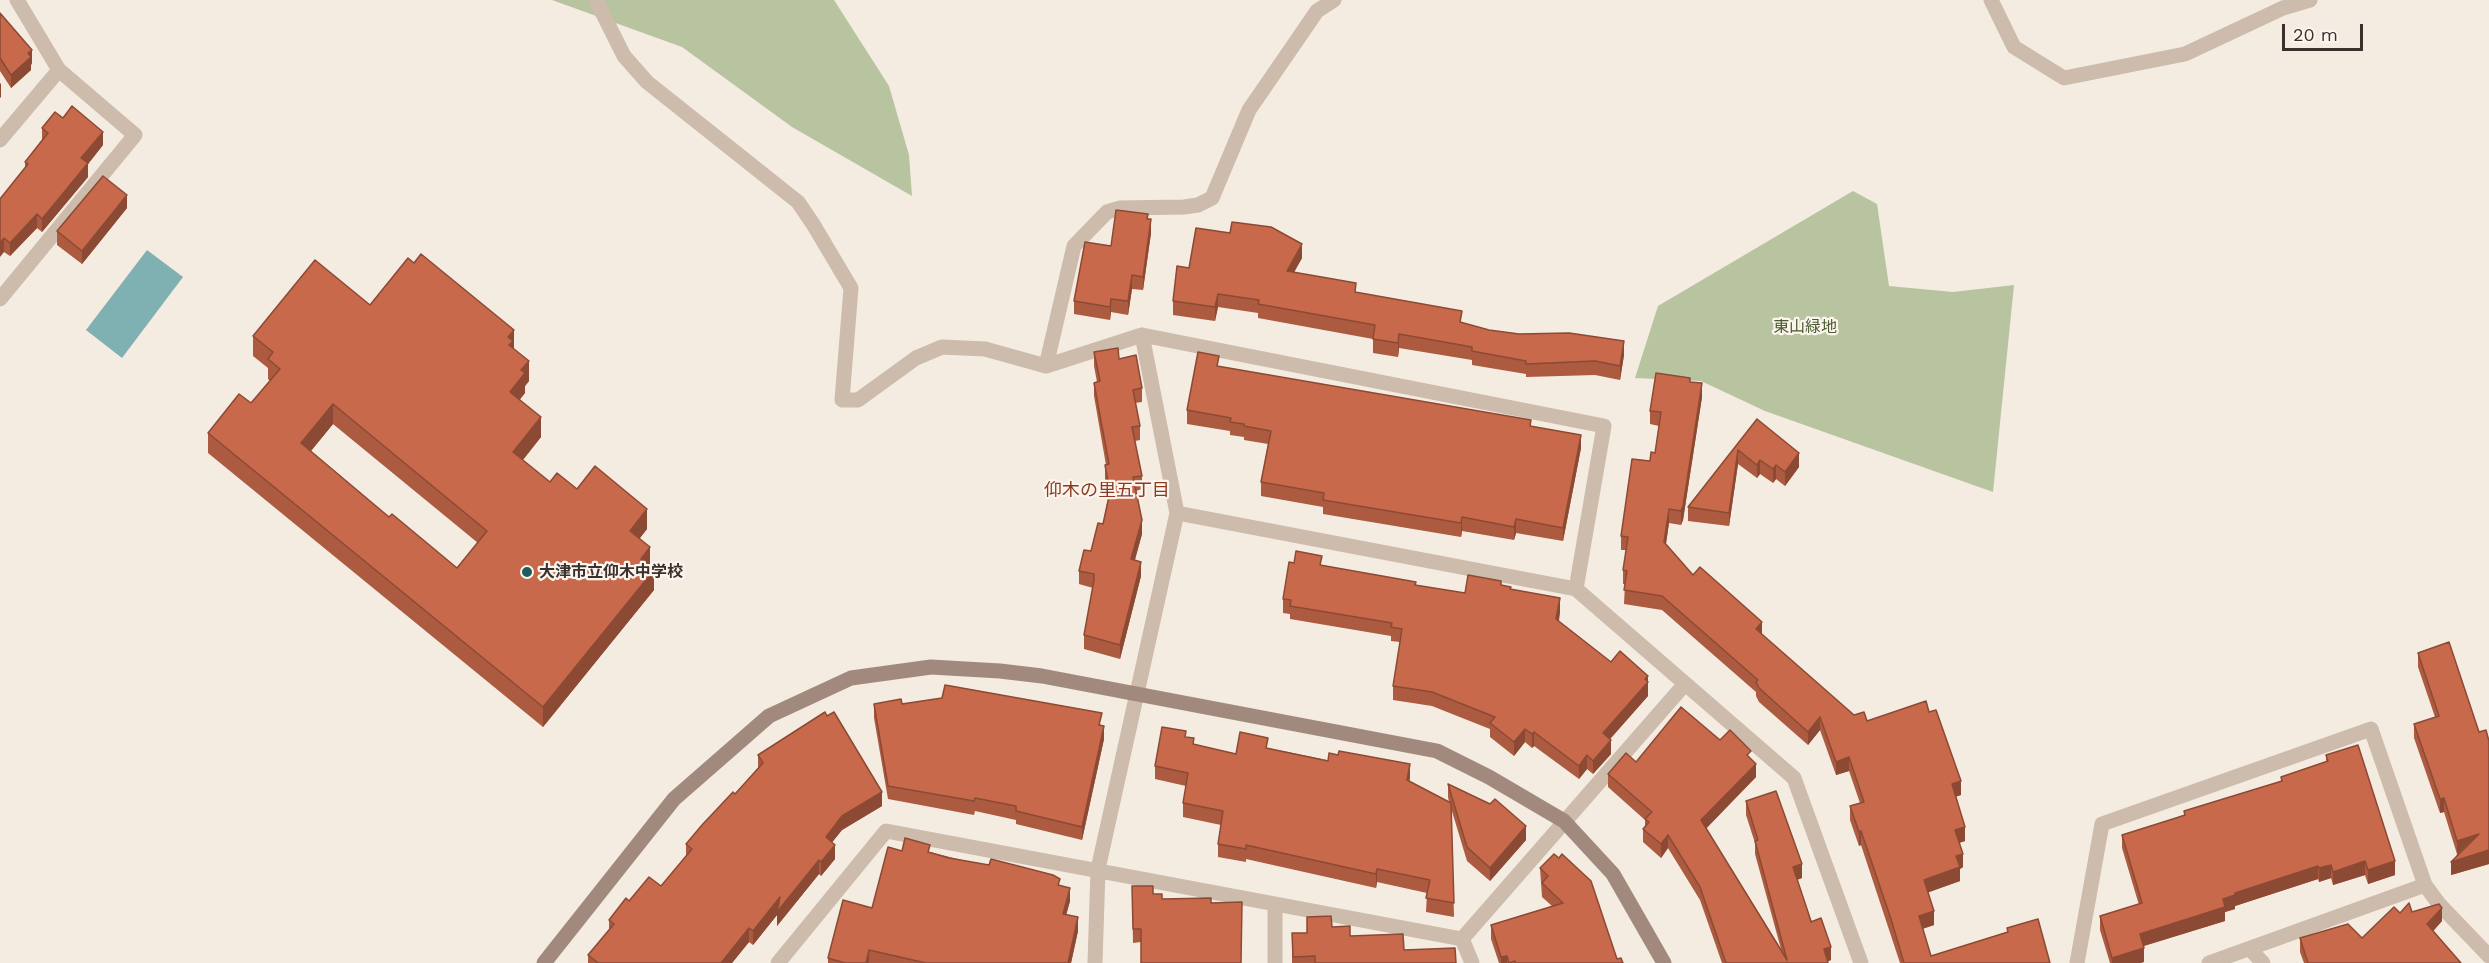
<!DOCTYPE html>
<html>
<head>
<meta charset="utf-8">
<style>
  body { margin:0 }
  #map { position:relative; width:2489px; height:963px; overflow:hidden; background:#f4ebe1; font-family:"Work Sans",sans-serif }
  canvas { display:block }
  .scale { position:absolute; left:2282px; top:24px; width:81px; height:27px; box-sizing:border-box; border:3px solid #3b302b; border-top:0; padding-left:8px; font-size:18px; line-height:21px; white-space:nowrap; color:#3b302b; -webkit-text-stroke:4px #fbf5ee; paint-order:stroke }
</style>
</head>
<body>
<div id="map">
<canvas width="2489" height="963"></canvas>
<div class="scale">20 m</div>
</div>
<script>
const ctx = document.querySelector('canvas').getContext('2d');
ctx.lineJoin = 'round';
function fillPath(path, color) { ctx.fillStyle = color; ctx.fill(path, 'evenodd'); }
const shape = rows => new Path2D(rows.map(r => 'M' + r).join(''));
function trace(path, color, width, dash) { ctx.strokeStyle = color; ctx.lineWidth = width; ctx.lineCap = dash ? 'butt' : 'round'; ctx.setLineDash(dash || []); ctx.stroke(path); }
function label(font, color, halo, rows, align = 'center') {
  ctx.font = font + ' "Work Sans","Noto Sans JP",sans-serif'; ctx.lineWidth = 4.5; ctx.setLineDash([]); ctx.textBaseline = 'middle'; ctx.strokeStyle = halo; ctx.fillStyle = color; for (const [text, x, y, turn = 0] of rows) {
    ctx.save(); ctx.translate(x, y); ctx.rotate((+turn || 0) * Math.PI / 180); ctx.textAlign = isNaN(turn) ? turn : align; if (halo) ctx.strokeText(text, 0, 0); ctx.fillText(text, 0, 0); ctx.restore();
  }
}
const green = shape([
  [552,0,834,0,889,86,909,155,912,196,792,127,682,47],
  [1853,191,1877,204,1889,286,1953,292,2014,285,1993,492,1765,411,1701,381,1635,378,1658,306]
]);
const water = shape([
  [147,250,183,277,122,358,86,330]
]);
const street = shape([
  [596,0,624,56,647,82,798,202,813,224,851,288,842,400,858,400,916,358,942,347,985,349,1046,366,1074,246,1107,212,1120,208,1184,207,1198,205,1212,198,1249,110,1317,11,1334,0],
  [1991,0,2014,47,2064,78,2185,54,2283,8,2310,0],
  [0,140,59,70],
  [0,299,135,135,59,70,17,0],
  [1046,366,1142,335],
  [1177,513,1576,589,1794,778,1861,963],
  [1462,939,1684,685],
  [1462,939,1472,963],
  [2250,949,2263,963],
  [778,963,886,831,1462,939],
  [1095,963,1098,869,1177,513,1142,335,1604,426,1576,589],
  [1275,963,1275,904],
  [2077,963,2102,824,2371,729,2425,885,2439,904,2489,956],
  [2209,963,2425,885]
]);
const secondary = shape([
  [544,963,674,799,769,716,851,678,931,667,1000,671,1042,676,1437,751,1489,777,1564,821,1613,874,1664,963]
]);
const wall = shape([
  [0,13,32,63,31,65,31,70,11,88,0,71],
  [63,118,103,145,88,164,88,177,42,232,37,228,10,256,4,252,0,199,25,168,25,162,42,140,42,128],
  [127,208,82,264,57,245,57,231],
  [1148,219,1151,233,1143,290,1132,289,1128,315,1111,312,1110,320,1074,314,1074,301,1111,246],
  [1230,233,1302,258,1294,272,1356,292,1462,323,1489,330,1624,355,1620,380,1595,375,1526,377,1526,374,1472,365,1472,360,1399,348,1398,357,1373,353,1373,339,1258,318,1258,313,1218,307,1215,321,1173,315,1173,301,1189,268],
  [370,305,514,349,529,381,525,386,525,393,519,400,541,437,523,460,550,482,577,489,647,529,639,539,650,567,654,590,543,727,208,453,208,433,251,403,270,381,268,379,268,368,253,356,253,336],
  [333,424,478,543,457,568,389,517,311,451],
  [1094,352,1119,359,1142,388,1142,402,1135,403,1140,426,1140,440,1135,441,1142,476,1142,489,1136,491,1142,534,1135,560,1141,576,1120,659,1084,649,1084,635,1093,588,1079,584,1079,571,1091,551,1103,524,1108,498,1105,479,1105,465,1106,465,1094,396,1094,383,1097,382,1094,366],
  [1219,366,1531,426,1581,448,1563,541,1516,533,1514,540,1462,531,1461,537,1323,514,1323,507,1261,496,1261,482,1268,444,1244,440,1244,437,1230,435,1230,431,1187,424,1187,410],
  [1690,382,1702,397,1683,520,1681,525,1669,523,1666,544,1693,575,1854,715,1867,721,1961,795,1956,796,1965,841,1959,843,1963,867,1960,869,1960,881,1928,892,1934,925,1922,929,1931,956,2007,932,2007,928,2050,963,1900,963,1861,845,1859,846,1850,820,1850,806,1860,803,1849,771,1836,775,1820,730,1808,745,1759,702,1756,696,1756,692,1662,610,1624,604,1625,584,1623,584,1623,570,1626,550,1621,550,1621,536,1650,461,1655,453,1659,426,1650,424,1650,411],
  [1757,419,1799,467,1785,486,1776,479,1773,483,1760,474,1757,478,1738,464,1729,526,1688,521,1688,507],
  [1294,563,1322,565,1416,585,1465,593,1501,585,1560,612,1559,621,1611,662,1648,676,1648,696,1610,739,1611,754,1593,774,1587,769,1579,779,1534,746,1532,748,1525,742,1514,756,1490,737,1490,729,1432,706,1393,700,1393,686,1400,642,1391,641,1391,636,1290,619,1290,614,1283,613,1283,599],
  [2418,653,2479,732,2489,741,2489,864,2451,875,2457,854,2444,812,2440,813,2414,738,2414,724,2435,717,2418,667],
  [874,704,902,704,1102,725,1104,739,1082,840,1016,824,1016,820,975,811,974,815,888,799,874,718],
  [1186,737,1194,744,1236,754,1268,748,1410,777,1409,782,1449,802,1448,797,1448,784,1526,840,1490,881,1467,861,1451,808,1454,917,1426,912,1427,893,1377,882,1376,888,1246,859,1246,862,1218,857,1218,844,1221,825,1183,817,1183,803,1186,786,1155,779,1155,766],
  [1720,740,1751,759,1756,777,1706,828,1781,949,1755,854,1755,843,1746,815,1746,801,1802,878,1797,880,1809,915,1831,960,1828,961,1828,963,1722,963,1700,900,1668,848,1661,858,1643,842,1643,829,1645,826,1645,820,1608,787,1608,774,1636,762],
  [758,755,882,806,842,830,832,842,835,859,821,876,819,874,777,926,777,915,753,945,749,942,732,963,588,963,588,955,609,930,609,920,629,901,661,886,686,856,686,844,735,794,758,768],
  [2326,755,2395,875,2368,884,2365,875,2333,885,2331,878,2319,882,2318,879,2235,906,2235,909,2225,912,2225,921,2144,946,2144,962,2140,963,2110,963,2100,930,2100,916,2139,905,2122,848,2122,835,2176,818,2184,815,2184,811,2281,782,2281,777,2326,762],
  [902,851,930,852,1060,885,1070,901,1066,914,1078,931,1071,963,828,963,828,958,872,908],
  [1554,854,1617,959,1623,963,1499,963,1491,939,1491,925,1552,906,1542,897,1540,868],
  [1132,886,1153,886,1141,942,1133,943],
  [2412,912,2442,921,2433,931,2461,963,2304,963,2300,952,2300,938,2362,938],
  [1332,927,1350,936,1456,963,1292,963,1292,933,1307,933]
]);
const shadedWall = shape([
  [32,50,32,63,31,65,31,70,11,88,11,75,28,53],
  [1,83,1,97,0,98,0,84],
  [103,132,103,145,88,164,88,177,42,232,42,219,81,158],
  [127,195,127,208,82,264,82,251],
  [37,214,37,228,10,256,10,243],
  [1151,219,1151,233,1143,290,1143,277],
  [4,238,4,252,0,257,0,243],
  [1302,244,1302,258,1287,285,1287,271],
  [1132,275,1132,289,1128,315,1128,301],
  [1218,294,1218,307,1215,321,1215,307],
  [1111,299,1111,312,1110,320,1110,307],
  [514,330,514,350,513,361,508,337],
  [1399,334,1399,348,1398,357,1398,343],
  [1624,341,1624,355,1620,380,1620,366],
  [529,361,529,381,525,386,525,393,510,412,510,392,521,370],
  [1702,383,1702,397,1683,520,1681,525,1681,511],
  [333,404,333,424,301,463,301,443],
  [541,417,541,437,513,472,513,452],
  [1581,435,1581,448,1563,541,1563,528],
  [1738,450,1738,464,1729,526,1729,513],
  [1799,453,1799,467,1785,486,1785,472],
  [1760,460,1760,474,1757,478,1757,465],
  [1776,465,1776,479,1773,483,1773,469],
  [647,509,647,529,630,551,630,531],
  [1669,509,1669,523,1664,556,1664,542],
  [1462,517,1462,531,1461,537,1461,523],
  [1516,519,1516,533,1514,540,1514,527],
  [1142,520,1142,534,1131,573,1131,559],
  [650,547,650,567,641,559],
  [1141,562,1141,576,1120,659,1120,645],
  [654,570,654,590,543,727,543,707],
  [1560,598,1560,612,1556,633,1556,619],
  [1762,622,1762,636,1756,629],
  [1648,676,1648,696,1603,747,1603,733],
  [1820,717,1820,730,1808,745,1808,732],
  [1104,726,1104,739,1082,840,1082,827],
  [1525,729,1525,742,1514,756,1514,742],
  [1534,732,1534,746,1532,748,1532,734],
  [1611,740,1611,754,1593,774,1593,761],
  [1587,755,1587,769,1579,779,1579,766],
  [1849,757,1849,771,1836,775,1836,762],
  [1410,764,1410,777,1407,794,1407,780],
  [1756,764,1756,777,1701,834,1701,820],
  [1961,781,1961,795,1952,798,1952,784],
  [882,792,882,806,842,830,826,850,826,837,842,816],
  [2444,798,2444,812,2440,813,2440,799],
  [1526,826,1526,840,1490,881,1490,868],
  [1965,827,1965,841,1955,844,1955,830],
  [1861,831,1861,845,1859,846,1859,832],
  [2479,834,2457,854,2457,841],
  [1668,835,1668,848,1661,858,1661,844],
  [835,845,835,859,821,876,821,862],
  [2489,850,2489,864,2451,875,2451,862],
  [1963,854,1963,867,1960,869,1960,881,1924,894,1924,880,1956,856],
  [819,860,819,874,777,926,777,915,753,945,753,931,780,897],
  [2365,861,2365,875,2333,885,2333,872],
  [2395,861,2395,875,2368,884,2368,870],
  [1802,864,1802,878,1793,881,1793,867],
  [2331,865,2331,878,2319,882,2319,868],
  [2318,866,2318,879,2235,906,2235,909,2225,912,2225,921,2140,947,2140,934,2235,893],
  [1377,869,1377,882,1376,888,1376,874],
  [1070,888,1070,901,1063,927,1063,914],
  [2442,908,2442,921,2427,938,2427,924],
  [1934,911,1934,925,1919,930,1919,916],
  [1078,917,1078,931,1071,963,1068,963],
  [749,928,749,942,732,963,721,963],
  [1831,947,1831,960,1824,963,1824,949],
  [2144,948,2144,962,2140,963,2112,963,2112,958],
  [869,950,869,963,866,963],
  [1507,956,1507,963,1501,963,1501,957]
]);
const building = shape([
  [0,13,32,50,28,53,31,57,11,75,0,58,0,13],
  [72,106,103,132,81,158,88,163,42,219,37,214,10,243,4,238,0,243,0,199,28,164,25,162,48,133,42,128,55,112,63,118,72,106],
  [103,176,127,195,82,251,57,231,103,176],
  [1116,210,1148,214,1147,219,1151,219,1143,277,1132,275,1128,301,1111,299,1110,307,1074,301,1085,242,1111,246,1116,210],
  [1232,222,1271,227,1302,244,1287,271,1356,283,1355,292,1462,311,1460,322,1489,330,1519,334,1569,333,1624,341,1620,366,1595,361,1526,364,1526,361,1472,351,1472,347,1399,334,1398,343,1373,339,1375,325,1258,304,1259,300,1218,294,1215,307,1173,301,1177,266,1189,268,1196,228,1230,233,1232,222],
  [421,254,514,330,508,337,513,341,509,345,529,361,521,370,525,373,510,392,541,417,513,452,550,482,557,473,577,489,595,466,647,509,630,531,650,547,641,559,654,570,543,707,208,433,239,394,251,403,280,369,268,359,273,352,253,336,315,260,370,305,408,258,414,263,421,254],
  [333,404,487,531,457,568,392,514,389,517,301,443,333,404],
  [1118,348,1119,359,1136,355,1142,388,1133,390,1140,426,1132,427,1142,476,1133,477,1142,520,1131,559,1141,562,1120,645,1084,635,1094,580,1094,574,1079,571,1084,550,1091,551,1098,523,1103,524,1110,492,1105,465,1109,464,1094,383,1100,381,1094,352,1118,348],
  [1198,352,1219,356,1217,366,1531,420,1530,426,1581,435,1563,528,1516,519,1514,527,1462,517,1461,523,1323,500,1324,493,1261,482,1271,431,1244,426,1244,424,1230,422,1231,418,1187,410,1198,352],
  [1656,373,1690,378,1690,382,1702,383,1683,506,1681,511,1669,509,1664,542,1693,575,1700,567,1762,622,1756,629,1854,715,1864,712,1867,721,1926,701,1929,712,1936,710,1961,781,1952,784,1965,827,1955,830,1963,854,1956,856,1960,867,1924,880,1934,911,1919,916,1931,956,2008,932,2007,928,2038,919,2050,963,1904,963,1891,919,1861,831,1859,832,1850,806,1864,802,1849,757,1836,762,1820,717,1808,732,1759,688,1756,682,1758,680,1662,596,1624,590,1627,571,1623,570,1628,537,1621,536,1632,459,1650,461,1651,452,1655,453,1661,412,1650,411,1656,373],
  [1757,419,1799,453,1785,472,1776,465,1773,469,1760,460,1757,465,1738,450,1729,513,1688,507,1757,419],
  [1296,551,1322,556,1320,565,1416,582,1415,585,1465,593,1468,575,1501,581,1501,585,1511,587,1510,589,1560,598,1556,619,1611,662,1620,651,1648,676,1645,679,1648,682,1603,733,1611,740,1593,761,1587,755,1579,766,1534,732,1532,734,1525,729,1514,742,1490,723,1495,717,1432,692,1393,686,1402,629,1391,627,1392,623,1290,606,1291,600,1283,599,1289,562,1294,563,1296,551],
  [2449,642,2479,732,2486,730,2489,741,2489,850,2451,862,2479,834,2457,841,2444,798,2440,799,2414,724,2439,716,2418,653,2449,642],
  [945,685,1102,713,1099,725,1104,726,1082,827,1016,811,1016,806,975,798,974,801,888,786,874,704,901,699,902,704,942,698,945,685],
  [1681,707,1720,740,1730,730,1751,751,1747,755,1756,764,1701,820,1787,960,1755,841,1758,840,1746,801,1776,791,1802,864,1793,867,1809,915,1811,922,1821,918,1831,947,1824,949,1828,963,1726,963,1700,887,1668,835,1661,844,1643,829,1649,822,1645,819,1652,812,1608,774,1626,753,1636,762,1681,707],
  [825,712,827,716,834,712,882,792,842,816,826,837,835,845,821,862,819,860,777,912,780,897,753,931,749,928,721,963,596,963,597,962,588,955,614,924,609,920,626,898,629,901,649,877,661,886,692,849,686,844,702,825,733,792,735,794,763,763,758,755,825,712],
  [1162,727,1186,731,1185,737,1194,738,1193,744,1236,754,1240,732,1268,738,1266,748,1328,761,1329,753,1338,755,1339,751,1410,764,1407,780,1451,803,1454,903,1426,898,1430,880,1377,869,1376,874,1246,845,1246,849,1218,844,1223,811,1183,803,1188,773,1155,766,1162,727],
  [2358,745,2395,861,2368,870,2365,861,2333,872,2331,865,2319,868,2318,866,2235,893,2235,895,2223,899,2225,907,2140,934,2144,948,2112,958,2100,916,2142,903,2122,835,2176,818,2185,815,2184,811,2282,781,2281,777,2328,761,2326,755,2358,745],
  [1448,784,1490,804,1495,799,1526,826,1490,868,1467,847,1448,784],
  [905,838,930,845,928,852,949,858,989,865,991,859,1053,875,1060,879,1058,885,1070,888,1063,914,1078,917,1068,963,926,963,869,950,866,963,845,963,828,958,843,900,872,908,888,847,902,851,905,838],
  [1554,854,1559,858,1562,854,1591,881,1617,959,1621,958,1623,963,1516,963,1515,961,1509,963,1507,956,1501,957,1491,925,1563,903,1542,883,1548,876,1540,868,1554,854],
  [1132,886,1153,886,1153,894,1162,894,1162,899,1211,898,1211,903,1242,902,1241,963,1141,963,1141,929,1133,929,1132,886],
  [2409,903,2412,912,2439,904,2442,908,2427,924,2461,963,2308,963,2300,938,2348,924,2362,938,2394,907,2400,913,2409,903],
  [1331,916,1332,927,1350,926,1350,936,1403,934,1404,950,1455,948,1456,963,1315,963,1315,956,1293,957,1292,933,1307,933,1307,917,1331,916]
]);
const markers = [
  [527,572,6,"#1f5a5e"]
];
const parkNames = [
  ["東山緑地",1805,327]
];
const poiNames = [
  ["大津市立仰木中学校",539,572]
];
const neighbourhoodNames = [
  ["仰木の里五丁目",1107,491]
];
fillPath(green, '#b8c4a0');
fillPath(water, '#7fb0b2');
trace(street, '#cdbbac', 15);
trace(secondary, '#a18a7d', 15);
fillPath(wall, '#ac5a40');
fillPath(shadedWall, '#8c4a34');
fillPath(building, '#c8694b');
trace(building, '#8c4a34', 1.5);
for (const [x, y, r, color] of markers) { const dot = new Path2D(); dot.arc(x, y, r, 0, 2 * Math.PI); ctx.fillStyle = color; ctx.fill(dot); trace(dot, '#fbf5ee', 2); }
label('16px', '#4a5a2e', '#fbf5ee', parkNames);
label('bold 16px', '#3b302b', '#fbf5ee', poiNames, 'left');
label('18px', '#8c3b22', '#fbf5ee', neighbourhoodNames);
</script>
</body>
</html>
